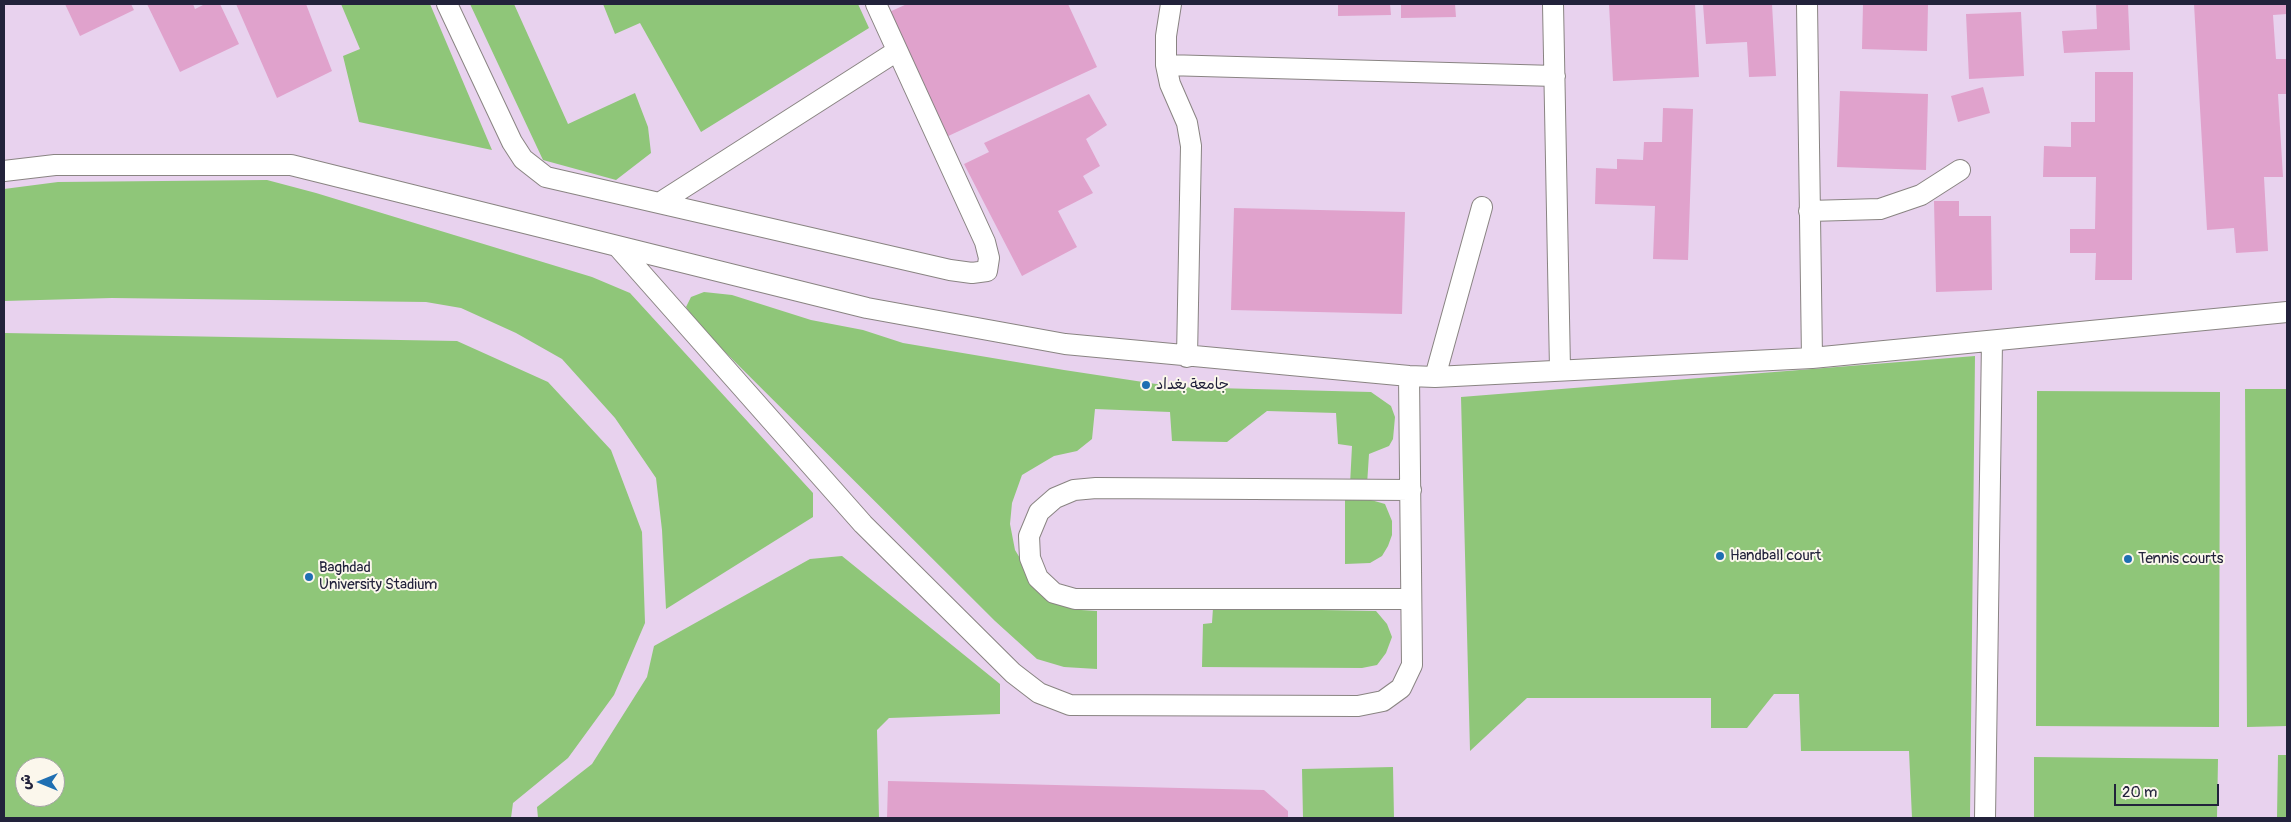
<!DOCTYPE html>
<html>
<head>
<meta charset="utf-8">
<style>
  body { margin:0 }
  #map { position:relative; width:2291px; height:822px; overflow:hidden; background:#f0e5c8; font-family:Pangolin,"Playpen Sans Arabic",sans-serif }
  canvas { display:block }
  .frame { position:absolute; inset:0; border:5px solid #22223b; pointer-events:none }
  .north { position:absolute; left:15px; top:757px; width:50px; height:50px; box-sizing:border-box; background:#fbf7ec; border:1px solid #a4a2a5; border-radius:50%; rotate:270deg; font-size:14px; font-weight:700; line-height:20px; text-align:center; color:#22223b }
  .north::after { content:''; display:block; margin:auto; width:18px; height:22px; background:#1f6fb2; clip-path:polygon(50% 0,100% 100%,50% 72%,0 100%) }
  .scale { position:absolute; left:2114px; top:784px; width:105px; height:22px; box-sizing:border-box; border:2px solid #22223b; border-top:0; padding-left:6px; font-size:15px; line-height:18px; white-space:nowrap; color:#22223b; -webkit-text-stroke:4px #fbf7ec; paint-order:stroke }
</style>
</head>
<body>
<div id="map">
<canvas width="2291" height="822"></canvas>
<div class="frame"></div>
<div class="north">ش</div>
<div class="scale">20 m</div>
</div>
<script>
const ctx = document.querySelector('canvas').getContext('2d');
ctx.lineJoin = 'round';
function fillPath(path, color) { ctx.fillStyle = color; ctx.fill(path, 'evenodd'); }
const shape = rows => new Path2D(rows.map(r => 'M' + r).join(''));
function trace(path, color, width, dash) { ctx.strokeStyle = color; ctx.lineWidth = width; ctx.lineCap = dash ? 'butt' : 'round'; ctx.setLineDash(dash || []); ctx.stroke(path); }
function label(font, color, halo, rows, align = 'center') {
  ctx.font = font + ' Pangolin,"Playpen Sans Arabic",sans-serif'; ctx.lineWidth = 4; ctx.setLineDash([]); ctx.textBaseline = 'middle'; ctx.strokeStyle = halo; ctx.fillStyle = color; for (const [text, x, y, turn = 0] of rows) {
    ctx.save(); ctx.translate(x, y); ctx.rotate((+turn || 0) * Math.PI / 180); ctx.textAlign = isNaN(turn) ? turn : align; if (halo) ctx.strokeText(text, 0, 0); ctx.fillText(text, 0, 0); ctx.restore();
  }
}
const built = shape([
  [4,4,2287,4,2287,818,4,818],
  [25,767,55,767,55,797,25,797]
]);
const green = shape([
  [341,4,430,4,492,150,359,122,343,56,360,49],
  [470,4,514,4,568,124,635,93,648,127,651,153,616,180,543,160],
  [603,4,858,4,869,28,701,132,640,23,615,34],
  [267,180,316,193,592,277,630,293,813,493,813,517,666,609,662,530,656,478,615,418,562,359,516,333,461,308,426,302,112,298,4,301,4,189,58,182],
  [704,292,732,295,811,320,863,330,903,343,1064,370,1176,387,1371,392,1391,406,1395,417,1393,439,1389,446,1369,454,1367,485,1350,485,1352,446,1338,444,1336,413,1267,411,1227,442,1172,441,1170,412,1095,409,1092,439,1077,451,1054,456,1022,475,1012,503,1010,524,1015,550,1026,568,1081,610,1097,611,1097,669,1064,667,1037,659,995,621,700,327,686,307,691,297],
  [4,333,457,341,548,382,611,450,642,532,645,623,614,695,568,758,513,803,511,818,4,818],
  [25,767,55,767,55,797,25,797],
  [1975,356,1970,818,1912,818,1909,751,1801,751,1799,694,1774,694,1747,728,1711,728,1711,698,1527,698,1470,751,1461,397],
  [2245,389,2287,389,2287,726,2247,727],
  [2037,391,2220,392,2219,727,2036,726],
  [1345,500,1371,500,1385,504,1392,521,1392,535,1388,546,1382,556,1370,563,1345,564],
  [842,556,1000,684,1000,714,889,718,877,730,879,818,538,818,537,807,592,764,647,677,654,646,810,559],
  [1213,608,1376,611,1387,624,1392,637,1386,653,1377,665,1362,668,1202,667,1203,624,1212,623],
  [2278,755,2287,755,2287,818,2277,818],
  [2034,757,2218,759,2217,818,2034,818],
  [1393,767,1394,818,1303,818,1302,769]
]);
const building = shape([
  [65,4,131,4,134,10,80,36],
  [147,4,193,4,195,9,205,4,220,4,239,44,180,72],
  [236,4,306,4,332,71,277,98],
  [907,4,1068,4,1097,67,944,138,887,13],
  [1338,4,1390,4,1391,15,1338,16],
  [1401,4,1455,4,1456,17,1401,18],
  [1609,4,1695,4,1699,77,1613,81],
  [1703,4,1772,4,1776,76,1749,77,1747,42,1706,44],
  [1863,4,1928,4,1927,51,1862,49],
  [2096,4,2128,4,2130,50,2064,53,2062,31,2097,29],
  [2194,4,2287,4,2287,14,2273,15,2276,59,2287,59,2287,94,2278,94,2283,177,2264,177,2268,251,2236,253,2234,228,2207,230],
  [2021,12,2024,76,1969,79,1966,14],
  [2095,72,2133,72,2132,280,2095,280,2096,253,2070,253,2070,229,2095,229,2096,177,2043,177,2044,146,2071,147,2071,122,2095,122],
  [1983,87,1990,113,1958,122,1951,96],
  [1840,91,1928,94,1926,170,1837,167],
  [1089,94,1107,125,1086,139,1100,166,1083,176,1093,193,1058,211,1077,247,1022,276,964,164,989,152,984,143],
  [1663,108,1693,109,1688,260,1653,259,1655,206,1595,204,1596,168,1617,169,1617,159,1643,160,1644,142,1662,142],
  [1934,201,1959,201,1959,216,1991,216,1992,290,1936,292],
  [1234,208,1405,212,1402,314,1231,310],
  [888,781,1264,790,1288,811,1288,818,887,818]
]);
const lane = shape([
  [447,4,512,142,523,159,546,177,950,270,972,273,987,271,989,258,985,242,876,4],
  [1171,4,1166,36,1166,65,1170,84,1187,123,1191,146,1187,357],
  [1553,4,1560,369],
  [1807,4,1812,358],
  [1166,65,1555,76],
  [4,171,55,165,291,165,867,308,1065,344,1409,376,1435,377,1812,358,2287,312],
  [661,202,897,51],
  [1809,211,1880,209,1921,195,1960,170],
  [618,247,863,524,1013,673,1039,693,1070,705,1358,706,1383,701,1401,688,1412,665,1409,376],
  [1435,377,1482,207],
  [1411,490,1096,488,1074,490,1055,498,1039,512,1029,536,1030,558,1038,578,1054,593,1075,599,1411,599],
  [1985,818,1992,341]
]);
const markers = [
  [1146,385,5,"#1f6fb2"],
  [1720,556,5,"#1f6fb2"],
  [2128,559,5,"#1f6fb2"],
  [309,577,5,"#1f6fb2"]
];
const poiNames = [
  ["جامعة بغداد",1156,385],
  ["Handball court",1730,556],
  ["Tennis courts",2138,559],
  ["Baghdad",319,568],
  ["University Stadium",319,585]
];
fillPath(built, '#e8d2ee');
fillPath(green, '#8fc679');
fillPath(building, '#e0a2cc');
trace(lane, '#898482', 22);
trace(lane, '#fff', 20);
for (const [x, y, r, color] of markers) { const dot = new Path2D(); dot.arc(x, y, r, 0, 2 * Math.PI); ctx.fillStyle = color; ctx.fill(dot); trace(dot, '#fbf7ec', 2); }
label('15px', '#22223b', '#fbf7ec', poiNames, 'left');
</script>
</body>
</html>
